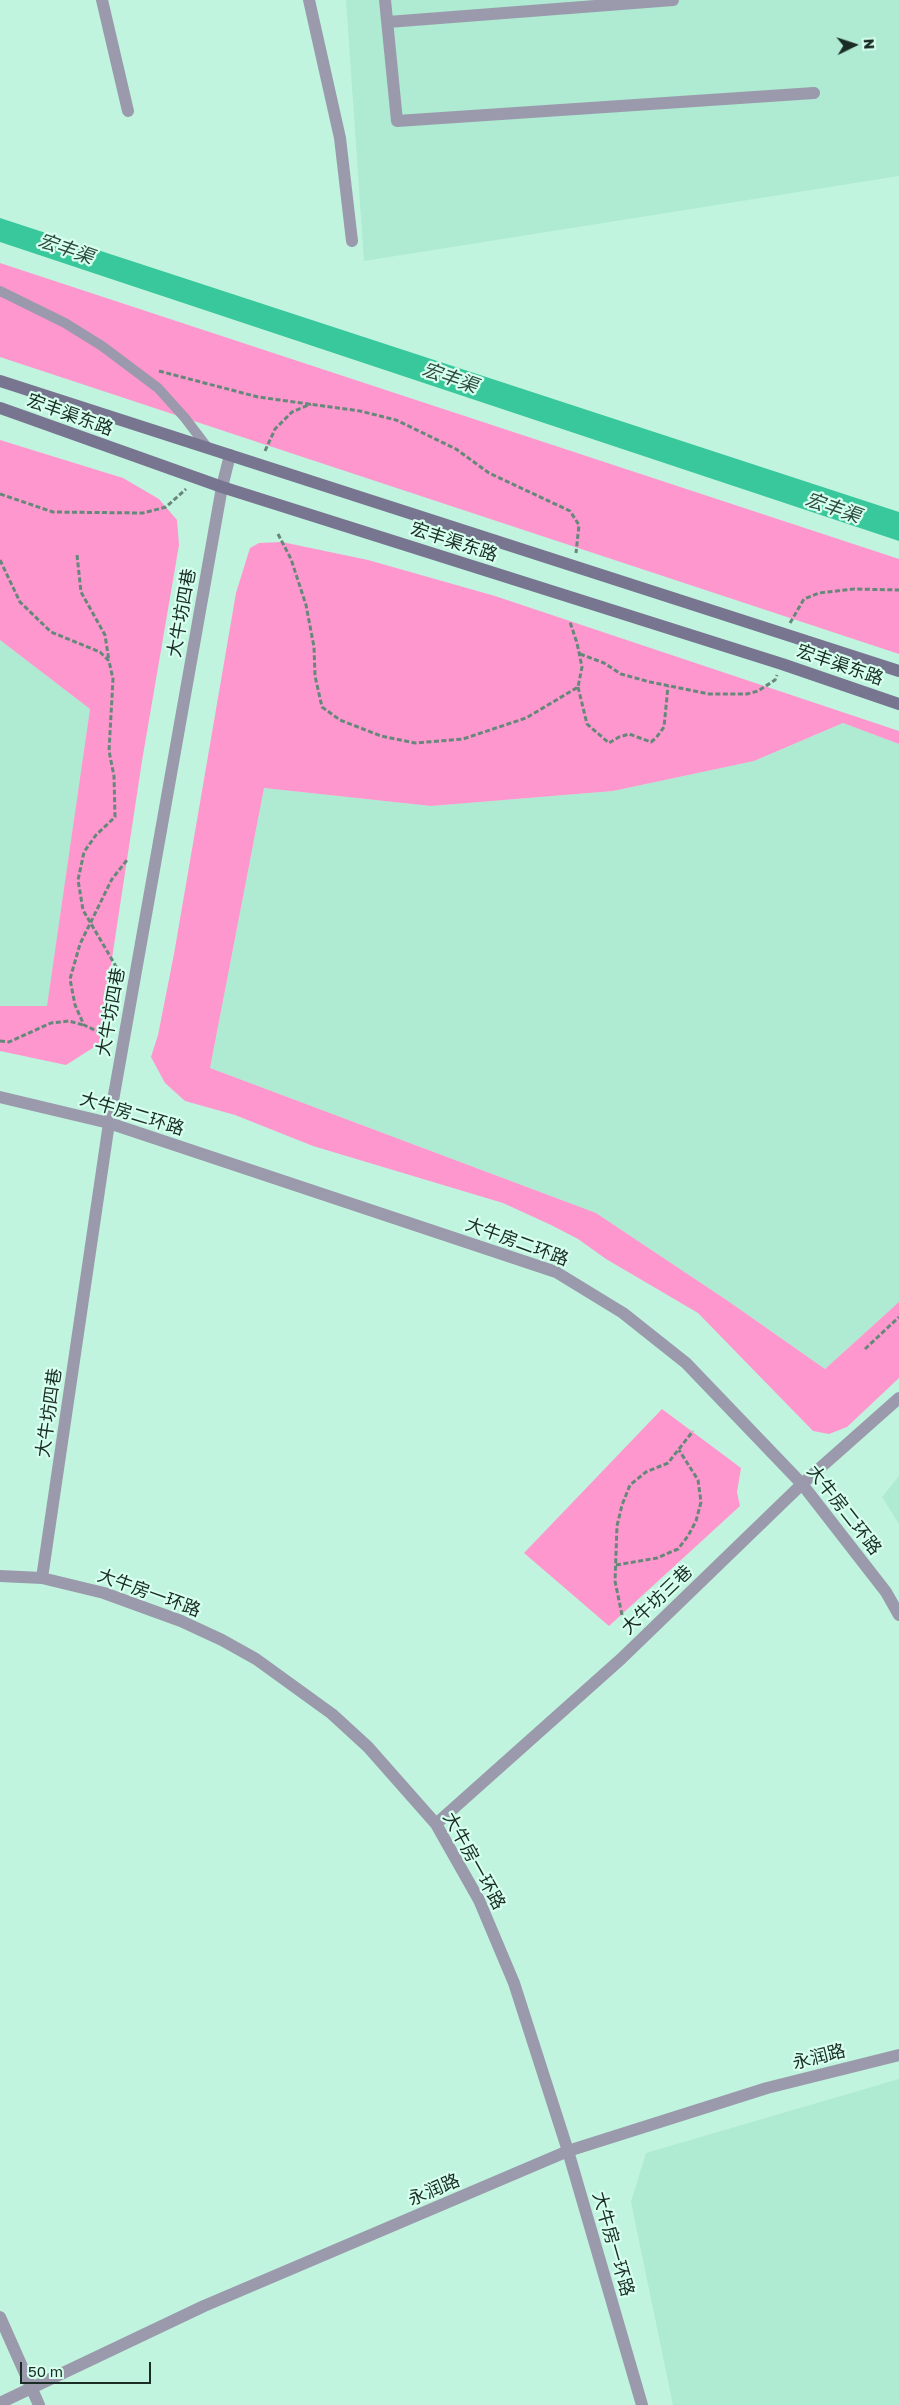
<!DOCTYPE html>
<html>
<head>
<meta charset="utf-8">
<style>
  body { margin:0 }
  #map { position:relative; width:899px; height:2405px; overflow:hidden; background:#c1f4df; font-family:"Golos Text",sans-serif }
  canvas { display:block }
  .north { position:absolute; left:829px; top:20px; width:50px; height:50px; -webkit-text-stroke:4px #d6ffee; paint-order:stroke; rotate:86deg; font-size:14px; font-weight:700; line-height:20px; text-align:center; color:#192d25 }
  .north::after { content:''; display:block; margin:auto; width:18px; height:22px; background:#192d25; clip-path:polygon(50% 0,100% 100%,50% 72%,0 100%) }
  .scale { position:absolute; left:20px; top:2362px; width:131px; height:22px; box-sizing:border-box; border:2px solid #192d25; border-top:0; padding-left:6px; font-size:15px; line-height:18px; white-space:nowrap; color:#192d25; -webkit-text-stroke:4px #d6ffee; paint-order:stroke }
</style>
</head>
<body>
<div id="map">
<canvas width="899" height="2405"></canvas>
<div class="north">N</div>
<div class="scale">50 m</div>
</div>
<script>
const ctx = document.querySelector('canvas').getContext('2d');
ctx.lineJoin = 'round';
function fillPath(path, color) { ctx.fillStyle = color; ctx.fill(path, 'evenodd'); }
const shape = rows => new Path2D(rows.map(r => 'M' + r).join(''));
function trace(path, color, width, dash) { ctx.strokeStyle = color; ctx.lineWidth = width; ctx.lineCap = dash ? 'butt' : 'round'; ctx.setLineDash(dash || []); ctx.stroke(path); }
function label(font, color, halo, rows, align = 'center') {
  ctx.font = font + ' "Golos Text","Noto Sans SC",sans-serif'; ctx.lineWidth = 4.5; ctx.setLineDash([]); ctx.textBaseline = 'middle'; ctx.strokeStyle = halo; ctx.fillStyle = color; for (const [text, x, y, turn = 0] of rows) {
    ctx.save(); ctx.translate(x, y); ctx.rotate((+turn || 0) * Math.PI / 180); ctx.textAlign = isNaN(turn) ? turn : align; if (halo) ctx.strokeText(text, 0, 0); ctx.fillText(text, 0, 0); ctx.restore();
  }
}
const built = shape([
  [346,0,899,0,899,176,364,261],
  [0,640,90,709,47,1007,0,1006],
  [843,723,899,744,899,1302,825,1369,728,1301,596,1213,210,1068,264,788,431,806,613,791,754,761],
  [899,1476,899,1524,882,1497],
  [899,2079,899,2405,673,2405,631,2202,646,2153]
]);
const green = shape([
  [0,263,899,559,899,654,0,357],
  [0,440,123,478,159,499,177,520,179,545,142,761,99,1044,66,1065,0,1051,0,1006,47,1006,90,709,0,640],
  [282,542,368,560,495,596,899,731,899,744,843,723,754,761,613,791,431,806,264,788,210,1068,596,1213,728,1301,825,1369,899,1302,899,1378,847,1427,829,1434,813,1431,698,1313,606,1259,578,1239,551,1225,503,1203,313,1146,235,1115,185,1101,165,1083,151,1057,158,1035,174,954,236,593,250,548,259,543],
  [662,1409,741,1468,737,1492,740,1506,609,1626,524,1553]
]);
const water = shape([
  [0,218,899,512,899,541,0,242]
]);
const path = shape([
  [159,371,258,397,360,411,396,420,456,449,489,473,570,511,579,525,576,553],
  [265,451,275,429,292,412,311,404],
  [0,494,53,512,143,513,166,507,186,489],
  [278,534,291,559,306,605,314,647,315,676,322,707,340,720,381,736,415,743,463,739,526,718,553,702,578,687,582,667,577,643,570,622],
  [77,555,81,592,105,635,109,661],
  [0,560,20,602,51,632,100,652,109,661,113,679,109,751,114,776,115,817,96,835,84,852,78,880,83,910,121,975],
  [790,623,804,599,819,593,854,589,899,590],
  [580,654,604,663,621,674,650,682,709,694,747,694,758,691,775,680,777,675],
  [578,687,587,724,609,743,619,737,629,734,651,742,656,738,664,727,668,686],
  [101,1033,84,1025,75,1005,70,979,80,944,112,879,127,860],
  [0,1041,9,1042,51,1023,69,1021,83,1025],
  [865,1349,899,1317],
  [616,1565,657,1558,678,1549,688,1536,696,1521,701,1502,698,1480,679,1450],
  [622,1615,615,1581,617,1526,622,1505,630,1485,646,1472,668,1463,693,1431]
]);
const pedestrian = shape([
  [0,291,65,323,102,346,158,388,185,418,207,447]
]);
const minor = shape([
  [102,0,128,111],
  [309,0,340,138,352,241],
  [385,0,397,121,814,93],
  [388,22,673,0]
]);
const tertiary = shape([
  [0,1097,109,1123,556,1272,623,1313,686,1363,802,1484,886,1592,899,1615],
  [0,1576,42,1578,104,1593,181,1621,222,1640,256,1659,332,1714,368,1747,436,1824,479,1900,514,1983,568,2151,642,2405],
  [42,1578,109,1123,222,487,230,455],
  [436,1824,621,1659,802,1484,899,1398],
  [0,2317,39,2405],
  [0,2403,204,2306,568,2151,767,2088,899,2055]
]);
const secondary = shape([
  [0,381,899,671],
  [0,408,222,487,782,664,899,704]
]);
const streetNames = [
  ["宏丰渠东路",70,415,20],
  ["宏丰渠东路",454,542,18],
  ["大牛坊四巷",182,613,-80],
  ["宏丰渠东路",840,665,19],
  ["大牛坊四巷",111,1012,-80],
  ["大牛房二环路",132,1114,17],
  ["大牛房二环路",517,1242,20],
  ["大牛坊四巷",49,1413,-82],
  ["大牛房二环路",844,1510,52],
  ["大牛房一环路",149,1593,20],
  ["大牛坊三巷",657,1600,-44],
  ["大牛房一环路",474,1861,61],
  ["永润路",819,2057,-14],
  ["永润路",434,2190,-23],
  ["大牛房一环路",613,2244,74]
];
const waterNames = [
  ["宏丰渠",66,249,19],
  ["宏丰渠",450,378,19],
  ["宏丰渠",833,508,19]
];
fillPath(built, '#afead2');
fillPath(green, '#fe97cd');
fillPath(water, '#39c79c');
trace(path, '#66887a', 3, [5, 2.5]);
trace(pedestrian, '#9b9aac', 10);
trace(minor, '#9b9aac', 12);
trace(tertiary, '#9b9aac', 12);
trace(secondary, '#77758f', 12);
label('18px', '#192d25', '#d6ffee', streetNames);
label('italic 19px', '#2d4a3f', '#d6ffee', waterNames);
</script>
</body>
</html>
